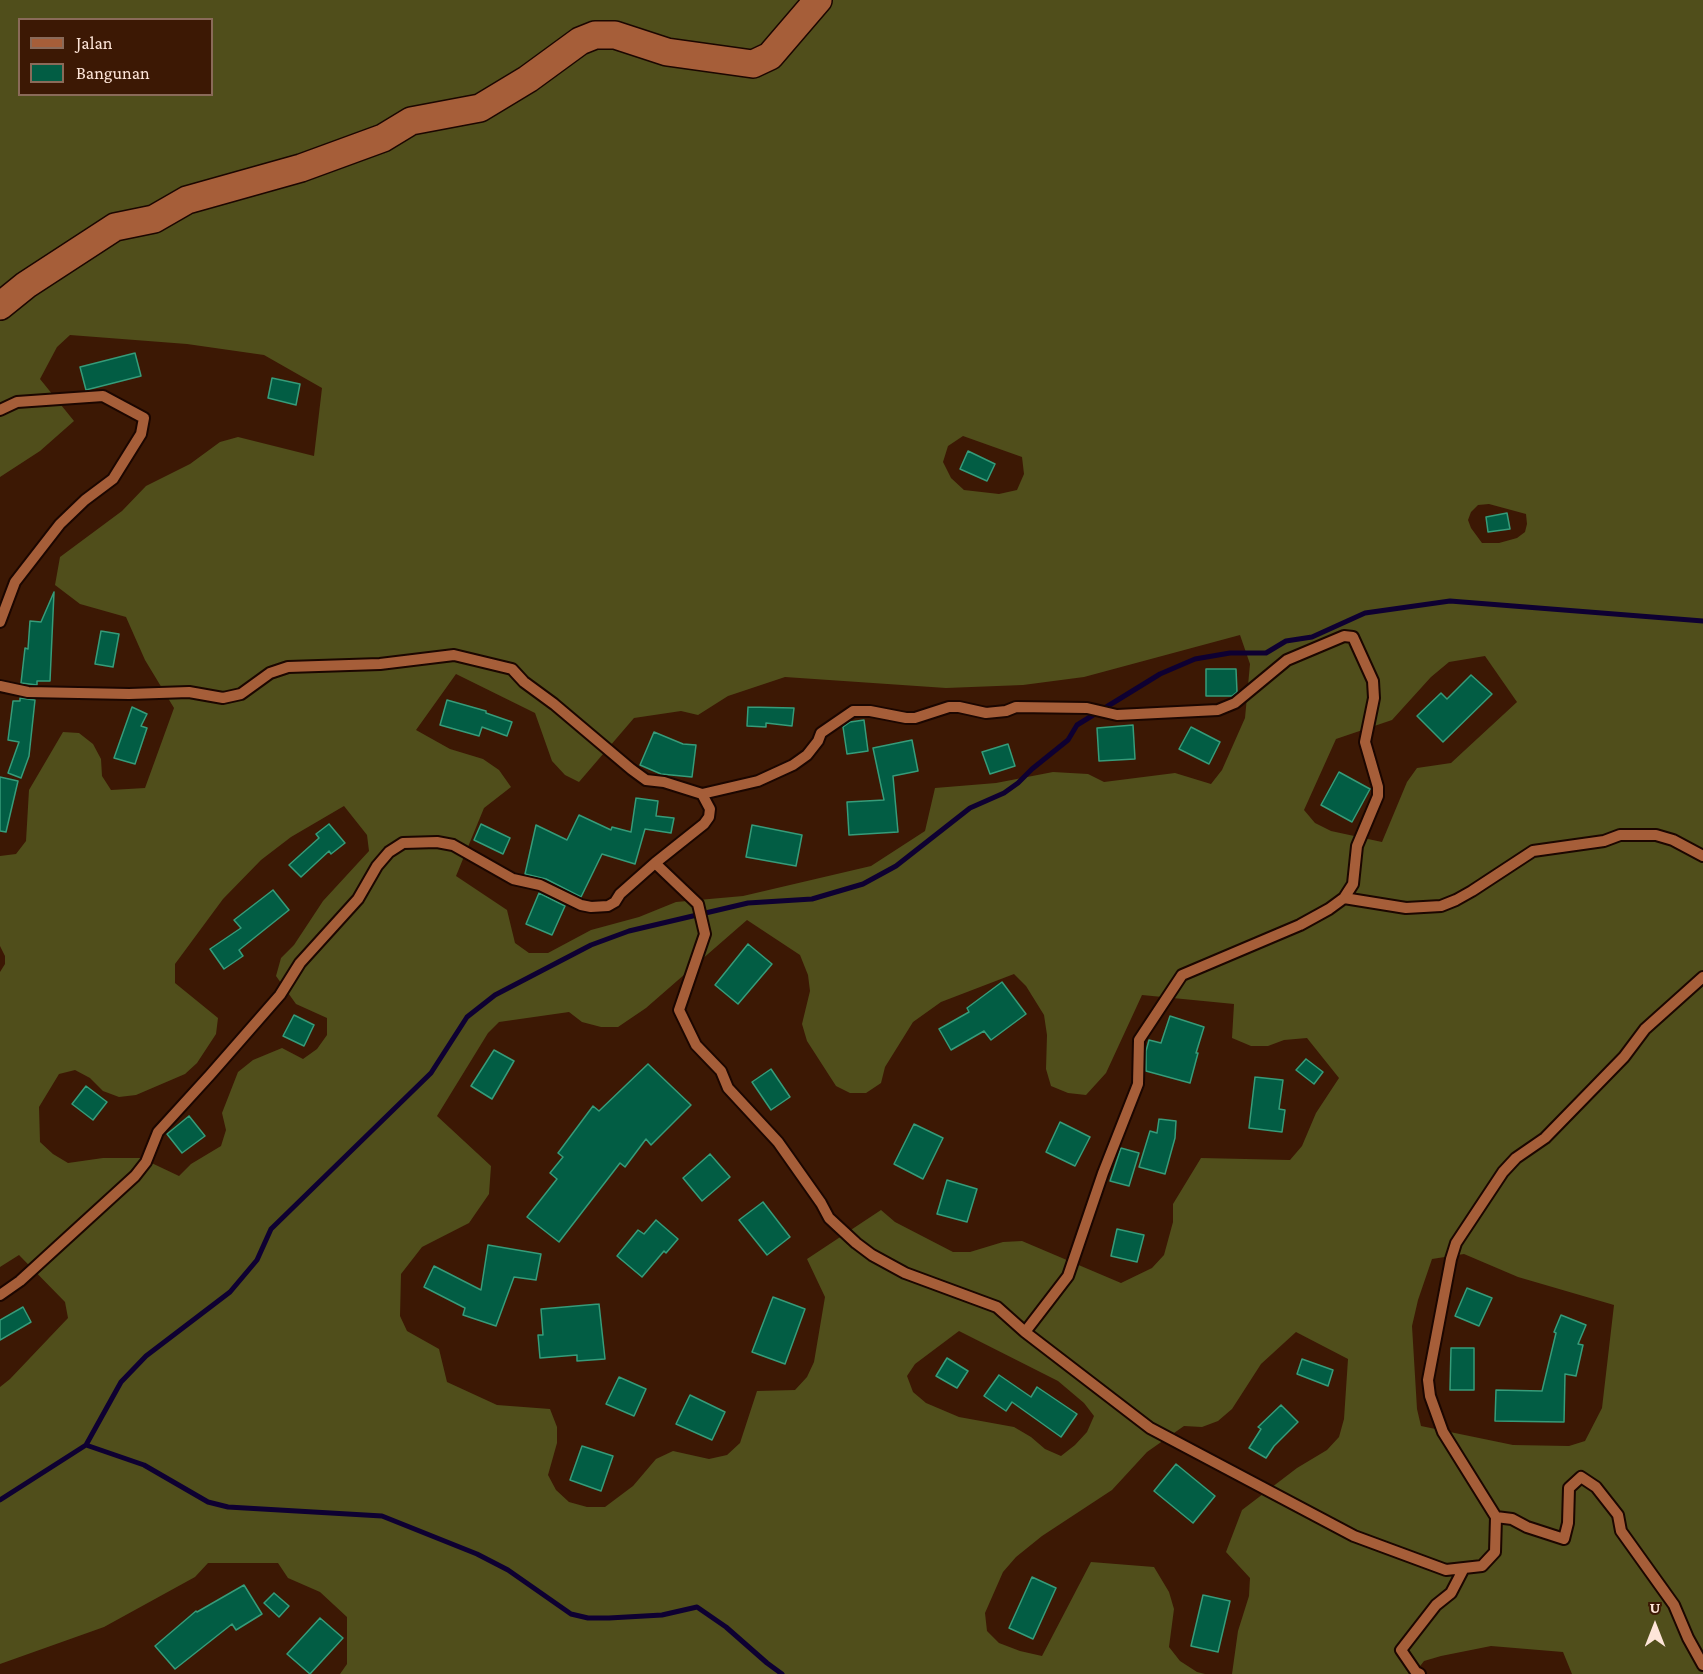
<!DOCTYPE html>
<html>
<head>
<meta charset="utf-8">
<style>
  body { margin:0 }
  #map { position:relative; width:1703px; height:1674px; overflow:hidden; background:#3c1804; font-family:"Crimson Pro",serif }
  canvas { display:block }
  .legend { position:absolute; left:18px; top:18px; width:195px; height:78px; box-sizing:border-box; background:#3c1804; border:2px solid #8a6a59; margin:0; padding:8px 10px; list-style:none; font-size:18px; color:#fee5d9 }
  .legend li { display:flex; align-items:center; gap:12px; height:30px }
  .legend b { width:30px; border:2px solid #8a6a59 }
  .north { position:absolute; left:1625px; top:1596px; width:60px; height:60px; -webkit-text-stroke:4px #3c1804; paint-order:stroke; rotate:0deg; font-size:16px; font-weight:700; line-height:24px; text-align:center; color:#fee5d9 }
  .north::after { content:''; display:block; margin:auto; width:21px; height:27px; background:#fee5d9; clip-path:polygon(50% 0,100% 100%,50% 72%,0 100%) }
</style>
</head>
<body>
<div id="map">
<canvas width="1703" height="1674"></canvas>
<ul class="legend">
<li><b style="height:8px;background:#a65e39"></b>Jalan</li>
<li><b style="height:16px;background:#025d44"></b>Bangunan</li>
</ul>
<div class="north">U</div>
</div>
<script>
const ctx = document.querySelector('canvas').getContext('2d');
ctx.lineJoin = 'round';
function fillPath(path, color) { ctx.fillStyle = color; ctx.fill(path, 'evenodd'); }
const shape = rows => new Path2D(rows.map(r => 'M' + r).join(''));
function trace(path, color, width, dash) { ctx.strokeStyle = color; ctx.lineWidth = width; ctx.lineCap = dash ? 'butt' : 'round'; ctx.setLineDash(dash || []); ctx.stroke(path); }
const forest = shape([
  [0,0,1703,0,1703,1674,1572,1674,1563,1652,1491,1646,1441,1656,1424,1661,1414,1674,1232,1674,1238,1631,1249,1596,1250,1578,1226,1552,1242,1510,1297,1468,1327,1450,1339,1437,1344,1419,1348,1359,1296,1332,1261,1364,1232,1409,1218,1421,1202,1427,1184,1426,1147,1452,1112,1490,1042,1536,1016,1557,1003,1572,985,1613,987,1631,999,1643,1020,1651,1042,1656,1091,1562,1154,1567,1169,1592,1174,1609,1169,1647,1180,1661,1197,1672,1205,1674,340,1674,347,1664,347,1617,320,1592,288,1578,278,1563,208,1563,195,1577,104,1627,0,1664,0,1387,10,1379,68,1318,65,1302,19,1255,0,1267,0,972,5,964,5,956,0,946,0,856,16,854,26,841,29,790,63,732,79,733,93,744,101,759,102,776,111,790,145,788,174,708,145,660,126,617,80,604,55,585,60,557,122,511,146,486,190,464,220,442,238,437,314,456,322,388,264,355,187,344,70,335,57,347,40,379,74,421,40,451,0,477],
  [20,20,212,20,212,94,20,94],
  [963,436,1022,457,1024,474,1017,490,999,494,964,490,951,478,943,462,948,446],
  [1489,504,1526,514,1527,524,1525,532,1517,538,1499,543,1482,543,1471,528,1468,520,1471,512,1478,505],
  [1240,635,1250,664,1245,718,1222,770,1211,784,1175,773,1104,782,1088,774,1053,772,996,783,935,788,925,831,871,866,743,896,676,902,639,917,591,930,548,953,529,953,515,943,507,910,456,876,484,808,511,787,499,770,483,759,450,749,416,730,456,674,535,713,552,761,565,775,579,782,634,718,681,711,698,715,728,696,785,677,946,688,1023,685,1084,677],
  [1485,656,1517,702,1451,763,1417,768,1407,782,1382,842,1331,831,1315,823,1304,810,1336,739,1392,720,1431,677,1449,662],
  [344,806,367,835,369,851,323,901,294,945,281,958,276,976,296,1004,327,1018,327,1035,317,1049,303,1059,282,1048,253,1060,238,1072,222,1113,226,1130,221,1146,191,1164,179,1176,141,1158,103,1158,68,1163,53,1154,40,1142,39,1107,59,1074,75,1070,90,1078,103,1091,119,1097,136,1095,185,1074,197,1063,216,1034,218,1018,175,983,175,964,223,899,261,860,291,837],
  [747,920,800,955,808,975,810,991,802,1024,807,1041,836,1086,850,1093,866,1093,881,1083,885,1067,913,1022,941,1002,1014,974,1026,986,1044,1015,1047,1035,1046,1069,1051,1086,1068,1093,1086,1095,1106,1073,1142,995,1234,1004,1232,1038,1251,1046,1268,1046,1284,1040,1307,1038,1339,1078,1316,1113,1302,1146,1290,1160,1201,1158,1173,1204,1173,1222,1164,1255,1152,1268,1121,1283,1022,1241,1003,1242,970,1252,953,1252,895,1222,881,1210,807,1259,825,1297,814,1362,807,1377,795,1390,757,1391,740,1443,727,1455,709,1459,673,1451,656,1459,633,1486,605,1507,587,1507,569,1502,556,1490,548,1475,557,1443,557,1427,550,1409,497,1405,447,1382,439,1349,407,1331,400,1316,401,1274,422,1247,469,1223,489,1194,491,1166,437,1116,488,1033,499,1022,569,1012,582,1022,601,1027,618,1027,646,1008],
  [1464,1254,1518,1277,1614,1305,1602,1408,1585,1441,1569,1446,1513,1445,1421,1426,1417,1409,1412,1326,1418,1300,1432,1259],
  [959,1331,1058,1381,1084,1403,1094,1416,1087,1432,1075,1445,1061,1456,1045,1449,1031,1437,1014,1427,959,1417,926,1403,913,1392,907,1376,915,1364]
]);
const stream = shape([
  [86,1445,144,1465,208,1502,228,1507,382,1516,477,1554,508,1570,571,1614,588,1618,609,1618,662,1615,697,1607,726,1627,767,1663,782,1674],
  [0,1500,86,1445,121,1382,146,1356,230,1292,257,1260,271,1229,431,1073,467,1017,495,995,591,945,629,931,748,903,812,899,863,884,896,866,970,808,1004,793,1018,783,1032,769,1068,740,1077,725,1160,674,1195,659,1230,653,1266,653,1286,641,1312,637,1365,613,1450,601,1703,621]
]);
const building = shape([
  [135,353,141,376,86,390,80,367,135,353],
  [272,378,300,384,296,405,268,398,272,378],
  [968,451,995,464,987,481,960,469,968,451],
  [1507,513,1510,529,1488,532,1486,517,1507,513],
  [54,592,50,681,37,681,37,685,21,683,25,648,28,649,30,621,41,622,54,592],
  [101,631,119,634,113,667,95,664,101,631],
  [1206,669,1236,669,1237,692,1232,696,1206,696,1206,669],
  [1471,675,1492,694,1443,742,1417,716,1441,693,1447,699,1471,675],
  [20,698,35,700,29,756,21,778,8,773,19,742,8,740,13,701,20,701,20,698],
  [447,700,486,711,486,713,512,722,507,736,482,727,479,736,440,725,447,700],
  [132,707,147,714,141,726,147,728,135,764,114,758,132,707],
  [748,707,794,708,792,726,766,723,766,727,747,726,748,707],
  [864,720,868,751,847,754,843,727,850,722,864,720],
  [1133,725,1135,759,1099,761,1097,728,1133,725],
  [1191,727,1220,742,1209,764,1179,749,1191,727],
  [654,732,683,744,696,745,692,777,661,774,640,765,654,732],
  [912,740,918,771,893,776,898,832,849,835,847,802,884,800,873,748,912,740],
  [1008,744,1015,766,990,774,982,752,1008,744],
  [1339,772,1370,789,1352,822,1321,805,1339,772],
  [0,777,18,781,6,832,0,831,0,777],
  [636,798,658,801,656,816,674,818,671,833,645,829,635,864,602,854,581,897,546,879,525,874,536,825,567,840,579,815,611,830,612,827,631,832,636,798],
  [329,824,345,843,331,854,329,851,301,877,289,865,319,838,316,834,329,824],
  [481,824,510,838,503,854,474,840,481,824],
  [752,825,802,835,796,866,746,857,752,825],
  [273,890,289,910,239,950,243,956,224,969,210,949,241,928,234,920,273,890],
  [539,893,565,906,552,935,526,924,539,893],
  [748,944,772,964,738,1004,715,985,748,944],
  [1002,982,1026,1014,991,1040,984,1031,951,1050,939,1029,969,1012,967,1008,1002,982],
  [294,1015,314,1025,304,1046,283,1036,294,1015],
  [1170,1016,1204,1027,1196,1053,1198,1053,1190,1083,1146,1071,1146,1051,1149,1040,1161,1043,1170,1016],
  [494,1050,514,1061,492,1099,471,1086,494,1050],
  [1306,1059,1323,1072,1314,1084,1296,1070,1306,1059],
  [648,1064,691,1105,651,1145,646,1139,625,1167,620,1163,559,1242,527,1217,557,1179,550,1173,563,1157,558,1153,593,1106,599,1111,648,1064],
  [771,1069,790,1097,771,1110,752,1082,771,1069],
  [1255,1077,1283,1080,1279,1109,1285,1110,1282,1132,1249,1128,1255,1077],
  [86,1086,107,1102,93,1120,72,1104,86,1086],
  [189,1116,205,1136,182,1153,167,1134,189,1116],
  [1159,1119,1176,1121,1175,1138,1165,1174,1139,1167,1150,1131,1157,1133,1159,1119],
  [1060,1122,1090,1137,1075,1166,1046,1152,1060,1122],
  [914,1124,943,1138,923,1179,894,1164,914,1124],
  [1121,1148,1139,1153,1129,1186,1110,1181,1121,1148],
  [710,1154,730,1177,702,1201,683,1178,710,1154],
  [947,1180,977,1189,967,1222,937,1214,947,1180],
  [763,1202,790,1237,767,1255,739,1220,763,1202],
  [656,1220,678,1239,666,1253,664,1251,642,1277,617,1256,638,1230,644,1234,656,1220],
  [1117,1229,1144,1235,1137,1262,1111,1256,1117,1229],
  [488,1245,541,1254,536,1280,514,1277,496,1326,463,1315,465,1308,424,1287,434,1266,481,1290,488,1245],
  [1467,1288,1492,1298,1479,1326,1455,1316,1467,1288],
  [773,1297,805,1309,785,1364,752,1352,773,1297],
  [599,1304,605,1359,577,1361,577,1355,540,1358,538,1335,543,1335,541,1309,599,1304],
  [23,1307,31,1322,0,1340,0,1320,23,1307],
  [1561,1315,1586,1325,1578,1344,1583,1345,1576,1376,1565,1374,1564,1422,1495,1421,1496,1390,1542,1391,1556,1333,1554,1332,1561,1315],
  [1451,1348,1474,1348,1474,1390,1450,1390,1451,1348],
  [947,1358,968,1371,957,1388,936,1376,947,1358],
  [1302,1359,1333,1370,1328,1386,1297,1374,1302,1359],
  [999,1375,1031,1397,1037,1387,1077,1414,1061,1437,1012,1402,1006,1411,984,1396,999,1375],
  [619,1377,646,1389,634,1416,606,1404,619,1377],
  [690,1395,725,1412,712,1440,676,1424,690,1395],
  [1281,1405,1298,1422,1274,1446,1266,1458,1249,1448,1261,1429,1258,1427,1281,1405],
  [582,1446,613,1456,601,1491,570,1480,582,1446],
  [1176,1464,1215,1496,1193,1523,1154,1491,1176,1464],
  [1032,1577,1056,1588,1033,1639,1009,1628,1032,1577],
  [244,1585,262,1614,236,1630,232,1624,175,1669,155,1646,196,1611,197,1612,244,1585],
  [274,1593,289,1606,279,1617,264,1603,274,1593],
  [1203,1595,1230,1601,1218,1652,1191,1646,1203,1595],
  [320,1618,343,1638,310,1674,287,1654,320,1618]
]);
const service = shape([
  [0,410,17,402,103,396,144,418,141,434,113,479,85,500,60,524,15,582,0,622],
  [0,686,28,692,129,694,189,692,223,698,241,694,270,673,288,667,380,664,454,655,512,669,524,682,554,704,631,769,646,780,664,782,702,794,710,809,709,817,704,824,655,863,620,894,615,902,608,906,591,907,581,905,540,885,513,879,453,845,437,842,403,843,389,852,377,866,358,899,300,963,280,995,210,1075,158,1132,146,1162,135,1176,20,1281,0,1295],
  [702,794,758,781,793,765,807,755,818,741,821,733,853,711,870,711,906,718,915,718,949,707,959,707,986,713,1006,711,1016,707,1087,708,1117,715,1218,710,1235,703,1287,660,1344,636,1353,637,1373,681,1374,698,1365,742,1378,787,1378,796,1357,846,1353,884,1344,898,1329,909,1300,925,1182,975,1139,1040,1138,1084,1103,1173,1068,1276,1025,1332],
  [655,863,698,904,705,934,679,1010,696,1045,721,1071,728,1088,778,1142,821,1203,829,1218,856,1243,872,1255,905,1273,997,1307,1025,1332,1150,1428,1354,1536,1446,1570,1482,1566,1495,1552,1496,1517,1512,1519,1527,1527,1564,1539,1568,1523,1569,1488,1581,1477,1596,1487,1618,1515,1621,1531,1674,1605,1688,1638,1703,1665],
  [1344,898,1406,908,1441,906,1456,900,1472,891,1533,851,1604,841,1620,835,1656,835,1673,840,1703,856],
  [1496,1517,1443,1432,1430,1396,1428,1380,1451,1259,1456,1243,1503,1172,1516,1158,1545,1138,1624,1057,1645,1029,1703,977],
  [1420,1674,1416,1672,1401,1650,1436,1605,1451,1593,1464,1568]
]);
const tertiary = shape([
  [0,306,26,285,115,227,154,219,187,200,301,168,383,138,411,121,480,108,528,79,580,41,595,35,615,35,667,52,753,64,770,56,818,0]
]);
fillPath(forest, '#504e1b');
trace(stream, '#0e0032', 5);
fillPath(building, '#025d44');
trace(building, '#369c7a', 1.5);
trace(service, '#1b0600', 14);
trace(tertiary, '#1b0600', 30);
trace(service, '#a65e39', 10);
trace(tertiary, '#a65e39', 27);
</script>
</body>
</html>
